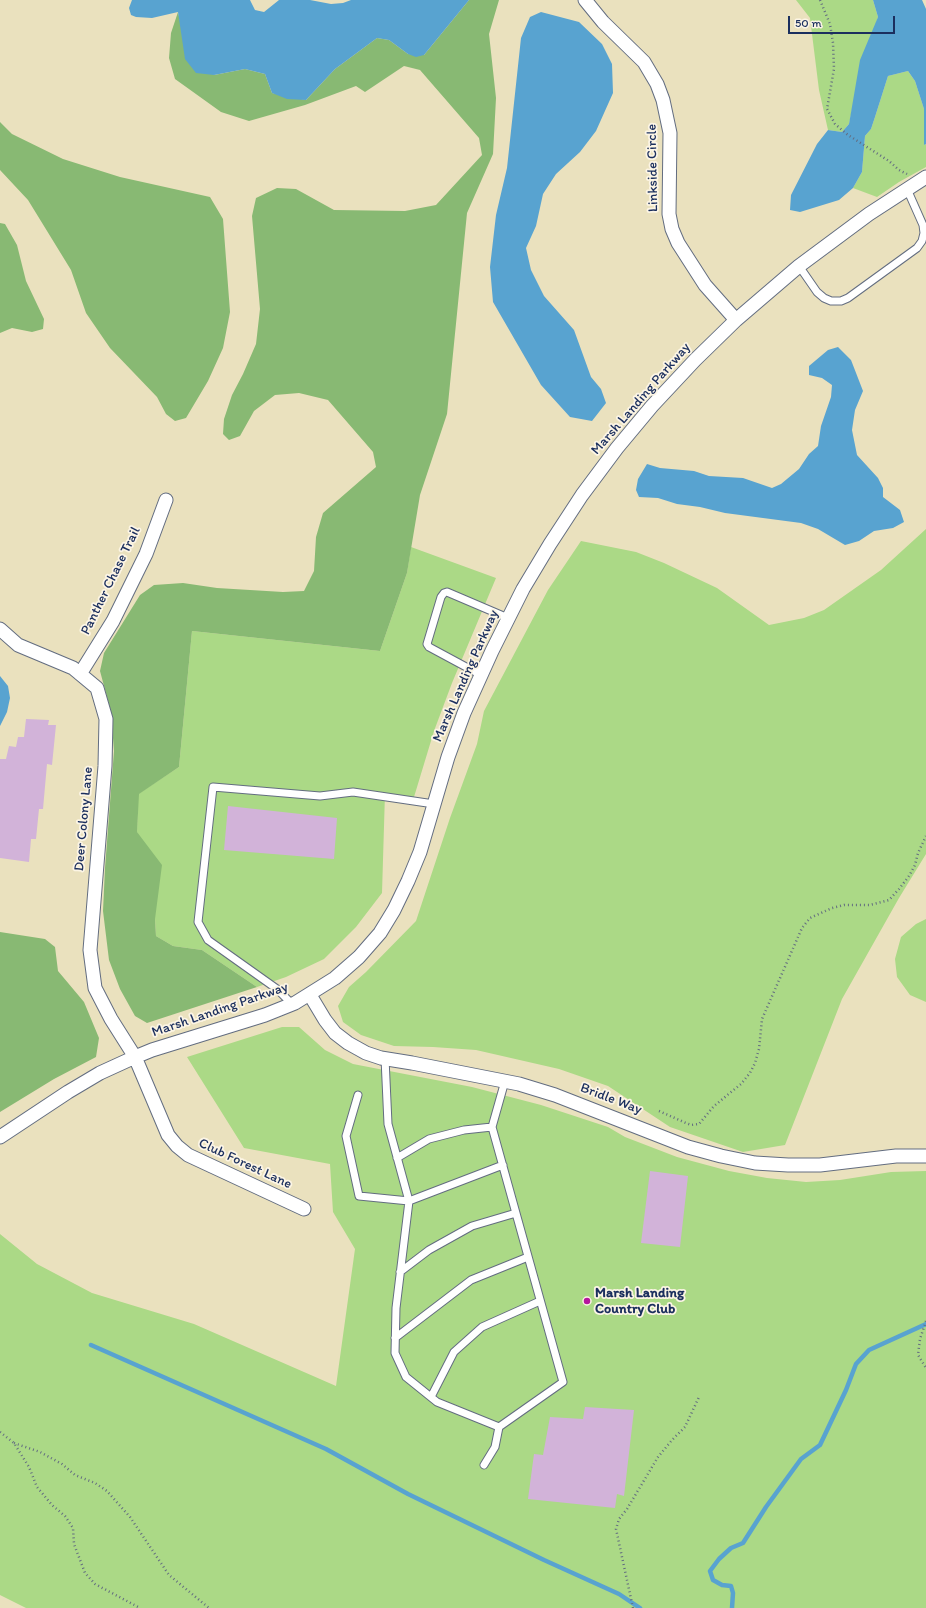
<!DOCTYPE html>
<html>
<head>
<meta charset="utf-8">
<style>
  body { margin:0 }
  #map { position:relative; width:926px; height:1608px; overflow:hidden; background:#eae1be; font-family:Itim,sans-serif }
  canvas { display:block }
  .scale { position:absolute; left:788px; top:16px; width:107px; height:18px; box-sizing:border-box; border:2px solid #1b2f5e; border-top:0; padding-left:5px; font-size:12px; line-height:14px; white-space:nowrap; color:#1b2f5e; -webkit-text-stroke:3px #fcf5e5; paint-order:stroke }
</style>
</head>
<body>
<div id="map">
<canvas width="926" height="1608"></canvas>
<div class="scale">50 m</div>
</div>
<script>
const ctx = document.querySelector('canvas').getContext('2d');
ctx.lineJoin = 'round';
function fillPath(path, color) { ctx.fillStyle = color; ctx.fill(path, 'evenodd'); }
const shape = rows => new Path2D(rows.map(r => 'M' + r).join(''));
function trace(path, color, width, dash) { ctx.strokeStyle = color; ctx.lineWidth = width; ctx.lineCap = dash ? 'butt' : 'round'; ctx.setLineDash(dash || []); ctx.stroke(path); }
function label(font, color, halo, rows, align = 'center') {
  ctx.font = font + ' Itim,sans-serif'; ctx.lineWidth = 3.5; ctx.setLineDash([]); ctx.textBaseline = 'middle'; ctx.strokeStyle = halo; ctx.fillStyle = color; for (const [text, x, y, turn = 0] of rows) {
    ctx.save(); ctx.translate(x, y); ctx.rotate((+turn || 0) * Math.PI / 180); ctx.textAlign = isNaN(turn) ? turn : align; if (halo) ctx.strokeText(text, 0, 0); ctx.fillText(text, 0, 0); ctx.restore();
  }
}
const green = shape([
  [796,0,873,0,878,17,857,86,849,124,842,132,828,130,819,90,810,18],
  [908,71,915,81,924,109,924,145,926,144,926,167,899,182,877,197,853,188,862,172,865,136,871,129,875,117,888,76],
  [926,529,926,854,899,898,842,999,785,1145,743,1152,670,1127,608,1086,559,1069,476,1050,433,1047,394,1046,361,1035,343,1022,338,1006,349,987,366,972,416,921,450,818,477,744,484,711,548,590,581,541,636,552,664,563,717,588,769,625,804,618,824,610,881,570],
  [411,547,496,578,452,683,434,731,414,797,385,793,382,893,356,927,324,959,286,977,257,987,202,950,173,946,156,936,155,919,137,832,138,794,179,767,192,631,380,651,407,573],
  [926,919,926,1002,910,995,897,977,895,959,901,937,916,924],
  [282,1027,299,1027,325,1050,353,1064,472,1087,541,1105,608,1127,625,1137,677,1157,729,1171,767,1178,806,1182,840,1180,891,1172,926,1171,926,1608,26,1608,0,1595,0,1234,37,1264,92,1293,194,1324,336,1386,355,1249,333,1212,330,1164,244,1148,187,1057]
]);
const forest = shape([
  [469,0,499,0,489,34,496,98,493,154,467,213,447,414,420,495,407,573,380,651,192,631,179,767,139,794,137,832,162,865,155,919,156,936,173,946,202,950,257,987,147,1023,135,1016,120,989,109,960,103,911,105,868,114,751,111,712,100,671,104,653,140,595,154,585,183,583,217,588,283,592,304,591,314,571,316,537,323,513,376,467,373,452,328,400,299,393,275,395,254,411,240,436,229,440,223,434,224,419,232,395,243,374,256,344,260,309,252,216,256,198,277,188,296,189,334,210,405,211,436,205,482,155,479,138,420,70,404,66,365,92,356,86,305,105,249,121,221,112,175,79,169,58,171,33,178,12,181,25,214,75,245,69,265,74,272,93,306,100,335,69,377,38,389,40,408,54,424,55],
  [0,122,12,134,63,159,120,177,210,197,223,219,230,312,223,348,208,381,186,418,175,421,166,414,157,397,110,348,86,313,71,270,28,200,0,170],
  [0,223,5,224,17,245,26,281,44,319,43,329,32,332,12,328,0,333],
  [0,932,45,939,55,947,58,971,84,1002,99,1038,96,1057,54,1079,0,1112]
]);
const water = shape([
  [132,0,250,0,255,10,264,12,279,0,310,0,331,4,343,3,351,0,469,0,424,55,416,57,408,54,389,40,377,38,335,69,306,100,287,99,272,93,265,74,245,69,214,75,196,73,185,59,178,12,152,18,136,17,131,15,129,8],
  [873,0,922,0,926,9,926,144,924,145,924,109,915,81,908,71,888,76,875,117,871,129,865,136,862,172,853,188,839,200,800,212,790,210,791,195,817,144,828,130,842,132,849,124,860,60,878,17],
  [541,12,579,22,602,44,612,64,613,93,596,131,580,152,556,174,543,194,536,226,526,248,531,270,544,296,574,330,591,377,601,389,606,403,592,421,570,417,541,385,493,302,490,267,496,215,507,168,521,38,530,17],
  [838,347,851,360,863,391,855,410,852,430,857,455,878,478,883,488,883,497,900,510,904,522,893,528,874,531,859,541,845,545,818,529,801,523,725,513,700,507,677,504,658,498,639,497,636,490,638,479,647,464,660,468,694,471,709,476,743,478,772,488,781,484,799,469,809,454,818,446,821,426,831,397,832,385,822,378,809,375,809,366,828,350],
  [0,676,8,686,10,698,7,712,0,726]
]);
const stream = shape([
  [91,1345,326,1449,408,1494,544,1560,619,1594,640,1608],
  [732,1608,733,1593,731,1586,722,1585,713,1580,710,1571,719,1559,731,1548,743,1543,766,1507,801,1459,820,1445,846,1390,856,1364,869,1350,926,1324]
]);
const building = shape([
  [26,719,49,720,48,725,56,725,52,765,47,764,43,809,39,809,36,839,31,839,29,862,0,858,0,759,6,759,9,746,16,747,18,737,24,737],
  [228,806,337,818,334,859,224,850],
  [650,1171,688,1176,680,1247,641,1243],
  [585,1407,634,1410,624,1496,617,1494,615,1508,528,1499,534,1454,543,1455,550,1417,583,1419]
]);
const path = shape([
  [820,0,830,24,833,43,834,69,827,109,835,124,848,135,889,161,899,170,907,174],
  [659,1111,686,1123,691,1125,699,1124,714,1106,741,1084,750,1073,755,1063,759,1049,762,1019,802,928,810,918,832,908,844,905,870,905,889,900,899,889,909,876,915,865,918,853,926,836],
  [926,1321,920,1339,918,1355,926,1368],
  [0,1432,14,1443,29,1467,37,1487,52,1505,65,1516,73,1528,74,1544,85,1573,95,1584,140,1608],
  [14,1443,40,1452,62,1464,75,1475,95,1483,107,1491,130,1517,169,1575,209,1608],
  [633,1608,616,1529,619,1519,627,1509,658,1457,672,1440,685,1427,699,1397]
]);
const lane = shape([
  [799,266,817,292,824,298,831,301,841,301,848,298,917,248,922,241,924,233,923,225,907,189],
  [481,675,429,647,427,644,441,597,444,593,447,592,508,618],
  [292,1004,277,989,208,940,198,922,213,787,320,796,353,792,434,804],
  [385,1058,388,1124,409,1201,396,1308,395,1353,406,1377,437,1402,499,1427],
  [358,1095,346,1136,359,1196,409,1201,503,1165],
  [397,1158,429,1139,464,1130,492,1127],
  [400,1272,429,1250,472,1226,516,1213],
  [395,1338,471,1280,528,1257],
  [431,1397,454,1352,482,1327,540,1301],
  [484,1465,495,1447,499,1427,563,1382,492,1127,505,1081]
]);
const street = shape([
  [585,0,603,22,644,62,657,84,663,100,670,133,669,214,672,229,678,243,705,285,736,320],
  [0,629,18,645,73,668,97,688,106,719,105,766,90,950,95,988,111,1019,135,1057,168,1135,177,1146,188,1155,304,1209],
  [80,674,113,621,146,554,166,500],
  [310,995,325,1020,335,1033,348,1043,366,1053,381,1058,412,1063,519,1084,555,1095,688,1147,721,1156,755,1163,788,1165,820,1165,896,1156,926,1156],
  [0,1137,68,1092,100,1073,135,1057,152,1050,265,1015,295,1003,335,978,359,957,380,933,394,910,408,881,420,852,448,757,464,713,492,651,523,589,550,544,582,495,617,448,652,406,695,360,736,320,799,266,869,214,926,177]
]);
const markers = [
  [587,1301,4,"#b5179e"]
];
const streetNames = [
  ["Linkside Circle",653,168,-91],
  ["Marsh Landing Parkway",641,399,-49],
  ["Panther Chase Trail",111,581,-64],
  ["Marsh Landing Parkway",466,676,-66],
  ["Deer Colony Lane",84,819,-85],
  ["Marsh Landing Parkway",220,1010,-19],
  ["Bridle Way",611,1099,21],
  ["Club Forest Lane",245,1164,25]
];
const poiNames = [
  ["Marsh Landing",595,1293],
  ["Country Club",595,1309]
];
fillPath(green, '#abd986');
fillPath(forest, '#88b973');
fillPath(water, '#58a3d0');
trace(stream, '#58a3d0', 4.5);
fillPath(building, '#d2b3d9');
trace(lane, '#636d80', 9);
trace(street, '#636d80', 15);
trace(path, '#636d80', 2.5, [1, 3]);
trace(lane, '#fff', 7);
trace(street, '#fff', 13);
for (const [x, y, r, color] of markers) { const dot = new Path2D(); dot.arc(x, y, r, 0, 2 * Math.PI); ctx.fillStyle = color; ctx.fill(dot); trace(dot, '#fcf5e5', 1.5); }
label('14px', '#1b2f5e', '#fcf5e5', streetNames);
label('bold 14px', '#1b2f5e', '#fcf5e5', poiNames, 'left');
</script>
</body>
</html>
